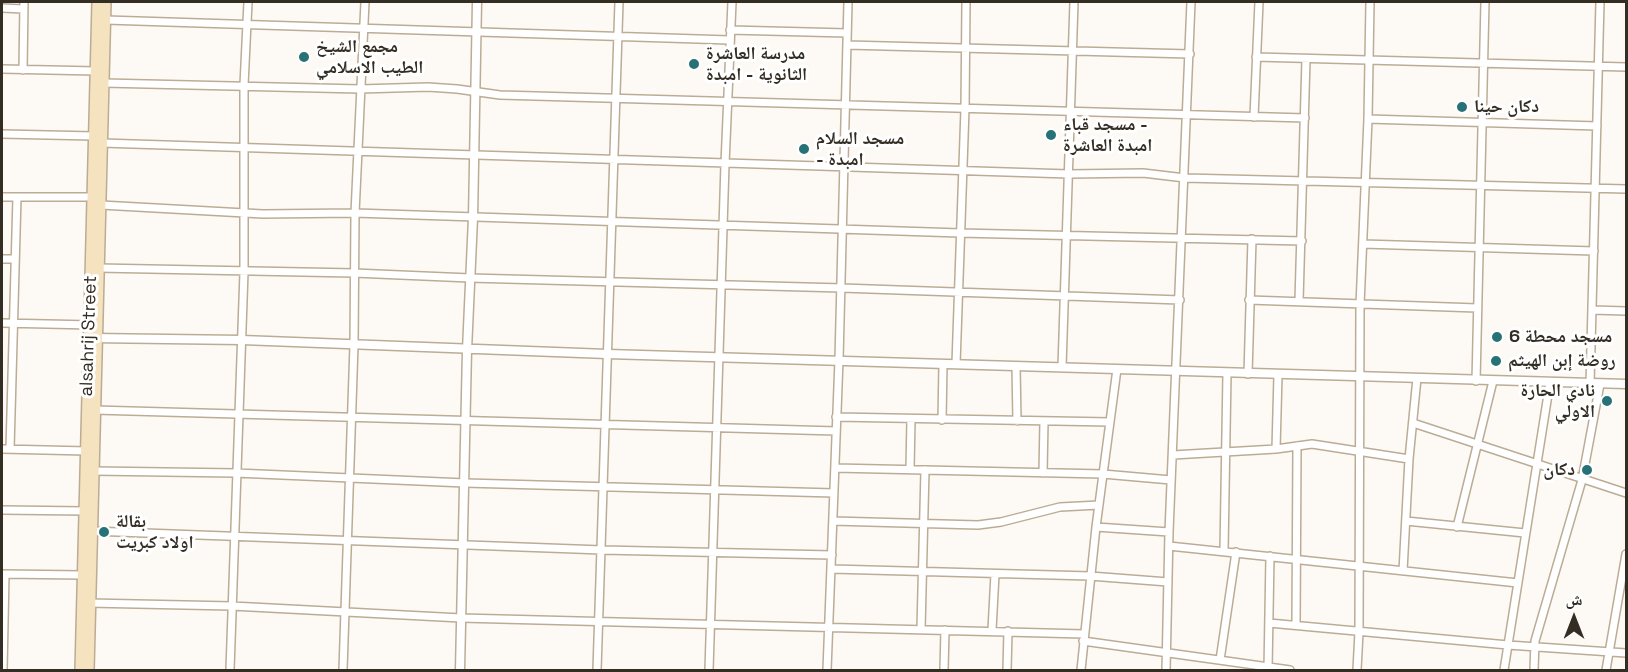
<!DOCTYPE html>
<html>
<head>
<meta charset="utf-8">
<style>
  body { margin:0 }
  #map { position:relative; width:1628px; height:672px; overflow:hidden; background:#fdfaf5; font-family:"Space Grotesk","Noto Naskh Arabic",sans-serif }
  canvas { display:block }
  .frame { position:absolute; inset:0; border:3px solid #332d24; pointer-events:none }
  .north { position:absolute; left:1544px; top:588px; width:60px; height:60px; -webkit-text-stroke:4px #fff; paint-order:stroke; rotate:0deg; font-size:16px; font-weight:700; line-height:24px; text-align:center; color:#332d24 }
  .north::after { content:''; display:block; margin:auto; width:21px; height:27px; background:#332d24; clip-path:polygon(50% 0,100% 100%,50% 72%,0 100%) }
</style>
</head>
<body>
<div id="map">
<canvas width="1628" height="672"></canvas>
<div class="frame"></div>
<div class="north">ش</div>
</div>
<script>
const ctx = document.querySelector('canvas').getContext('2d');
ctx.lineJoin = 'round';
const shape = rows => new Path2D(rows.map(r => 'M' + r).join(''));
function trace(path, color, width, dash) { ctx.strokeStyle = color; ctx.lineWidth = width; ctx.lineCap = dash ? 'butt' : 'round'; ctx.setLineDash(dash || []); ctx.stroke(path); }
function label(font, color, halo, rows, align = 'center') {
  ctx.font = font + ' "Space Grotesk","Noto Naskh Arabic",sans-serif'; ctx.lineWidth = 6; ctx.setLineDash([]); ctx.textBaseline = 'middle'; ctx.strokeStyle = halo; ctx.fillStyle = color; for (const [text, x, y, turn = 0] of rows) {
    ctx.save(); ctx.translate(x, y); ctx.rotate((+turn || 0) * Math.PI / 180); ctx.textAlign = isNaN(turn) ? turn : align; if (halo) ctx.strokeText(text, 0, 0); ctx.fillText(text, 0, 0); ctx.restore();
  }
}
const minor = shape([
  [2,8,23,9],
  [106,20,729,40],
  [730,30,847,33],
  [847,45,1190,54],
  [1256,57,1626,67],
  [2,69,96,71],
  [23,70,24,2],
  [104,83,360,89,428,87,457,89,500,95,1305,118],
  [1254,117,1259,2],
  [1368,119,1597,126],
  [2,134,94,136],
  [102,143,1069,174,1143,173,1185,178,1626,189],
  [2,197,92,197],
  [101,205,263,214,355,213,960,233,1302,241],
  [1363,244,1594,251],
  [2,259,15,259],
  [98,268,354,273,470,278,842,288,1180,300],
  [1249,300,1477,308],
  [1299,301,1306,59],
  [1592,310,1626,311],
  [2,323,92,325],
  [956,364,965,109,966,2],
  [1016,366,1017,421],
  [1062,367,1074,2],
  [1248,374,1252,239],
  [1476,381,1485,2],
  [1590,384,1600,2],
  [95,410,836,431],
  [836,417,1110,422],
  [942,420,943,364],
  [1413,423,1626,493],
  [2,449,87,451],
  [10,449,17,197],
  [1276,449,1278,375],
  [1173,455,1276,449,1312,444,1409,459],
  [835,468,1103,474,1171,480],
  [910,469,911,419],
  [94,471,236,473,465,483,834,493],
  [1043,473,1044,421],
  [2,510,85,511],
  [833,521,978,525,1001,522,1060,507,1099,505],
  [1406,521,1525,533],
  [1096,527,1169,532],
  [1457,527,1493,381],
  [91,531,602,550,832,555],
  [1169,546,1518,583],
  [1224,551,1227,373],
  [832,569,1090,576,1168,582],
  [1403,571,1409,459,1417,378],
  [2,574,83,575],
  [89,603,232,606,461,618,1084,634],
  [1269,623,1508,645,1626,653],
  [1296,625,1297,446],
  [921,629,925,470],
  [992,630,995,574],
  [1083,641,1290,670],
  [1220,660,1236,552],
  [3,670,5,575],
  [230,670,244,272,244,85,248,2],
  [343,670,354,345,355,213,365,2],
  [597,670,619,2],
  [709,670,725,164,732,2],
  [827,670,839,360,848,2],
  [944,670,945,630],
  [1007,670,1008,631],
  [1081,670,1096,527,1117,369],
  [1166,670,1169,532,1191,2],
  [1268,670,1270,556],
  [1357,670,1359,632,1360,305,1368,119,1370,2],
  [1504,670,1550,382],
  [1534,670,1535,641,1582,480,1600,384],
  [1606,670,1626,554]
]);
const tertiary = shape([
  [92,338,242,340,607,354,1626,384],
  [460,670,467,350,473,218,477,2]
]);
const secondary = shape([
  [80,670,97,2],
  [89,670,106,2]
]);
const markers = [
  [304,57,6,"#277277"],
  [694,64,6,"#277277"],
  [1462,107,6,"#277277"],
  [1051,135,6,"#277277"],
  [804,149,6,"#277277"],
  [1497,337,6,"#277277"],
  [1496,361,6,"#277277"],
  [1607,401,6,"#277277"],
  [1587,470,6,"#277277"],
  [104,532,6,"#277277"]
];
const poiNames = [
  ["مجمع الشيخ",316,47],
  ["الطيب الاسلامي",316,68],
  ["مدرسة العاشرة",706,54],
  ["الثانوية - امبدة",706,75],
  ["دكان حينا",1474,107],
  ["مسجد قباء -",1063,125],
  ["امبدة العاشرة",1063,146],
  ["مسجد السلام",816,139],
  ["- امبدة",816,160],
  ["مسجد محطة 6",1509,337],
  ["روضة إبن الهيثم",1508,361],
  ["نادي الحارة",1595,391,"right"],
  ["الاولي",1595,412,"right"],
  ["دكان",1575,470,"right"],
  ["بقالة",116,522],
  ["اولاد كبريت",116,543]
];
const streetNames = [
  ["alsahrij Street",89,336,-88]
];
trace(minor, '#bcac95', 10);
trace(tertiary, '#bcac95', 11);
trace(secondary, '#bcac95', 12);
trace(minor, '#fff', 7);
trace(tertiary, '#fff', 8);
trace(secondary, '#f5e2be', 9);
for (const [x, y, r, color] of markers) { const dot = new Path2D(); dot.arc(x, y, r, 0, 2 * Math.PI); ctx.fillStyle = color; ctx.fill(dot); trace(dot, '#fff', 2); }
label('bold 18px', '#332d24', '#fff', poiNames, 'left');
label('18px', '#332d24', '#fff', streetNames);
</script>
</body>
</html>
